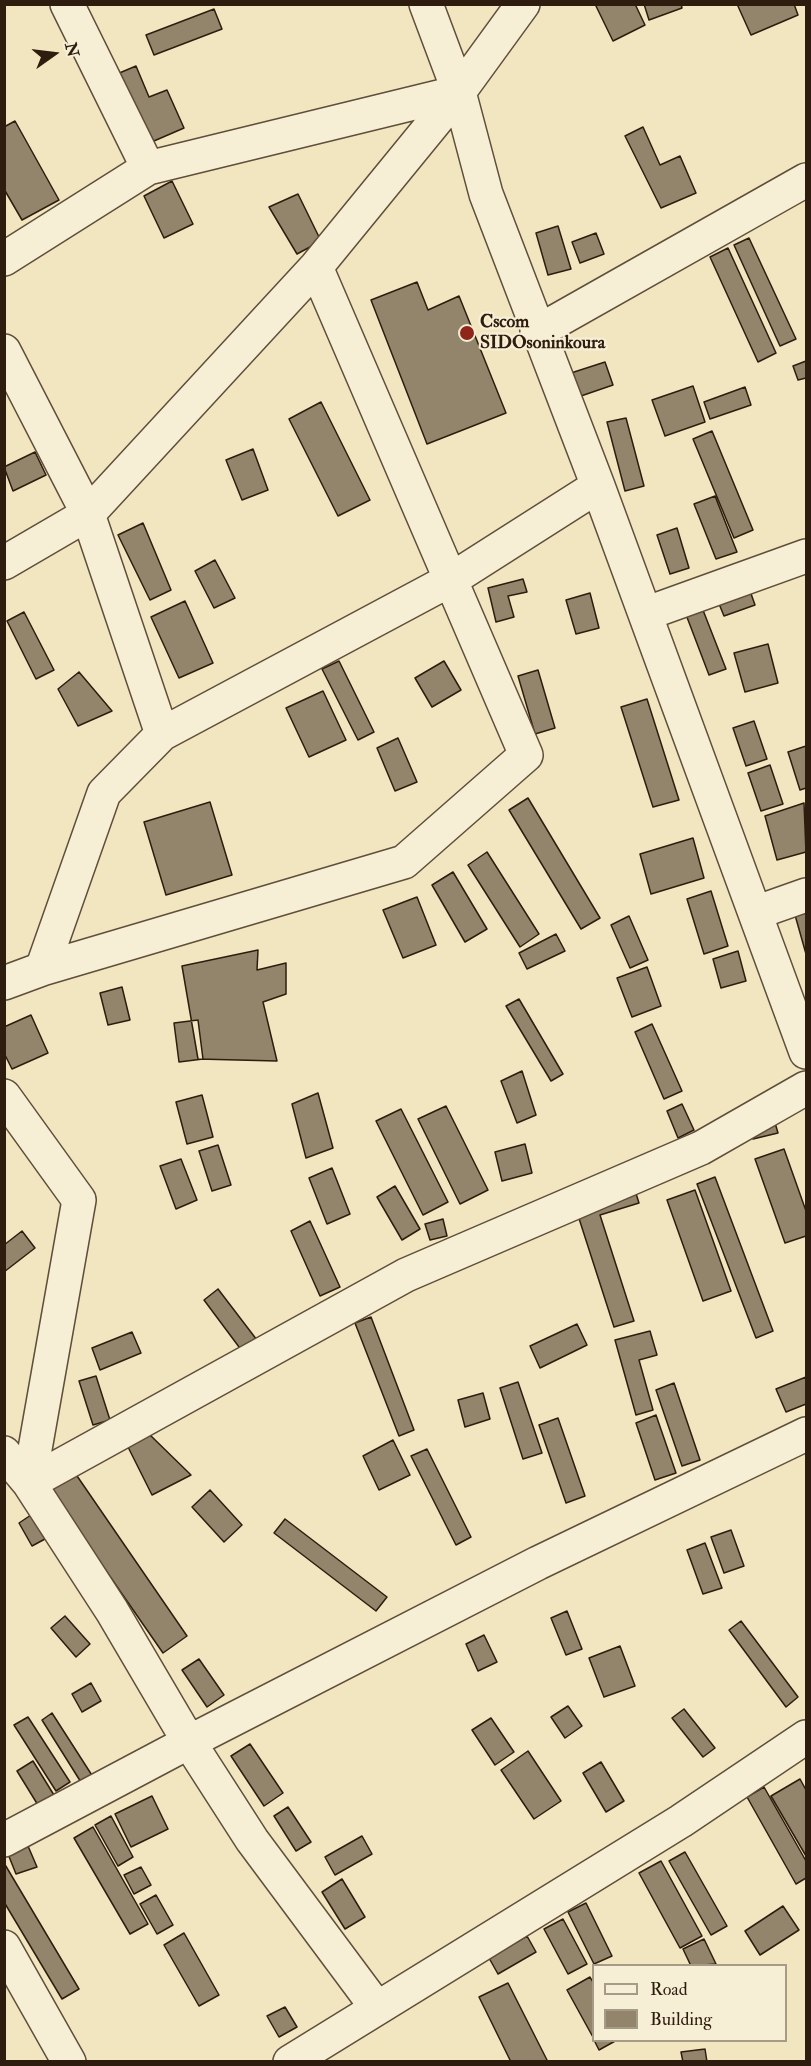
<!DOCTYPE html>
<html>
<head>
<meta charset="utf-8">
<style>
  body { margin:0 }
  #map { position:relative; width:811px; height:2066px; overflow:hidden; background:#f1e6c0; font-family:"IM FELL Double Pica",serif }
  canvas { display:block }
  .frame { position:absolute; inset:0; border:6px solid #2e1c0e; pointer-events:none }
  .legend { position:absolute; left:592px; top:1964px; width:195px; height:78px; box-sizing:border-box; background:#f6efd6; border:2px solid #a69b86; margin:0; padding:8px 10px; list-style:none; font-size:18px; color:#2e1c0e }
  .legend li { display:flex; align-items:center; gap:12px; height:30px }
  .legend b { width:30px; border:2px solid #a69b86 }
  .north { position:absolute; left:24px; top:24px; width:60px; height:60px; -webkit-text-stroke:4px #f6efd6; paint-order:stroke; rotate:76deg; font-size:16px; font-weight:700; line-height:24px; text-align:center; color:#2e1c0e }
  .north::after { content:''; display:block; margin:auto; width:21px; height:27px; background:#2e1c0e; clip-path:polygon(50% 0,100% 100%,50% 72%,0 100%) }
</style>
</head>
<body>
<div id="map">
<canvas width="811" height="2066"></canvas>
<div class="frame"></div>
<ul class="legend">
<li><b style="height:8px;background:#f6efd6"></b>Road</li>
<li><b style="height:16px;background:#93856b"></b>Building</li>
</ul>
<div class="north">N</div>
</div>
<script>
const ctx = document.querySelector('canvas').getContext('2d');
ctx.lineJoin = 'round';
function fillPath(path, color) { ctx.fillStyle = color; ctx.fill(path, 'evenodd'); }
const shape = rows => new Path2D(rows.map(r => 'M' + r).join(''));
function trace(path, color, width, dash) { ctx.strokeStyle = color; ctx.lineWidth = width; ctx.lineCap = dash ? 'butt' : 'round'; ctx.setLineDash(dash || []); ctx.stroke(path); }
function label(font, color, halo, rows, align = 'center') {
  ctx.font = font + ' "IM FELL Double Pica",serif'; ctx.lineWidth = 4.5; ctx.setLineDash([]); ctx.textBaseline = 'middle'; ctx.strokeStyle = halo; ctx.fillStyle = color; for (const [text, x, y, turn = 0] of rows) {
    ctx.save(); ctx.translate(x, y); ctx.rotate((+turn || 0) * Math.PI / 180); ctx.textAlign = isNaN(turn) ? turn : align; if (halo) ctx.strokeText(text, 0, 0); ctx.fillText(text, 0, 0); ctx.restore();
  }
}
const building = shape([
  [595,4,635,4,645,25,613,41,595,4],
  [644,4,681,4,682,8,649,20,644,4],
  [737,4,794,4,798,15,751,35,737,4],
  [214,9,222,29,154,55,146,35,214,9],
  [136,66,149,97,167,90,184,128,147,144,117,74,136,66],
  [15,121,59,200,22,220,4,189,4,127,15,121],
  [643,127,660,165,680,156,696,193,661,208,625,136,643,127],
  [172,181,193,224,164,238,144,196,172,181],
  [298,194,321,241,297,254,269,207,298,194],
  [558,226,571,269,548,275,536,233,558,226],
  [596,233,604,254,580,263,572,242,596,233],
  [749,238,796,339,780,346,734,245,749,238],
  [728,248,776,353,758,362,710,257,728,248],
  [417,282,428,310,459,296,506,413,427,444,371,300,417,282],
  [806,361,806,378,798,380,793,366,806,361],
  [605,362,613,385,578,397,571,373,605,362],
  [693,386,705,422,665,436,652,400,693,386],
  [745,387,751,405,710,419,704,402,745,387],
  [321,402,370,500,338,516,289,419,321,402],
  [626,418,644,486,625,491,607,422,626,418],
  [712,431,753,530,734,538,693,439,712,431],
  [253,449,268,490,242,500,226,460,253,449],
  [35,452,46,475,13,491,4,467,35,452],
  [715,496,737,552,716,559,694,504,715,496],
  [143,523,171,590,150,600,118,535,143,523],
  [677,528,689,568,670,574,657,535,677,528],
  [215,560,235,598,214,608,195,571,215,560],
  [523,579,527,592,508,596,514,617,496,622,488,588,523,579],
  [749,588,755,605,724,616,717,599,749,588],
  [590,593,599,628,576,634,566,600,590,593],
  [185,601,213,663,179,678,151,617,185,601],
  [701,605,726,669,709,675,685,612,701,605],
  [24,612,54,670,36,679,7,621,24,612],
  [768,644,778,683,745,692,734,653,768,644],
  [339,661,374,732,358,740,322,669,339,661],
  [444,661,461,690,432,707,415,678,444,661],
  [538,670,555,728,535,734,518,676,538,670],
  [79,672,112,711,78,726,58,689,79,672],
  [323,691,346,740,309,757,286,708,323,691],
  [647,699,679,800,653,807,621,707,647,699],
  [754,721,767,759,746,766,733,728,754,721],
  [398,738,417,782,395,791,377,748,398,738],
  [806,746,806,788,800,790,788,752,806,746],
  [770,765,783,804,761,811,748,773,770,765],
  [528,798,600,918,581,929,509,810,528,798],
  [210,802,232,875,166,895,144,822,210,802],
  [804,803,806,852,777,860,765,816,804,803],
  [693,838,704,878,651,894,640,854,693,838],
  [487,852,539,934,520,947,468,865,487,852],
  [453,872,487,929,465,942,432,885,453,872],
  [711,891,728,946,704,954,687,899,711,891],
  [417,897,436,945,403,958,383,910,417,897],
  [806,912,806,954,795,915,806,912],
  [629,916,648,960,630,968,611,925,629,916],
  [556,934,565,951,527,969,519,953,556,934],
  [258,950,257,970,286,963,286,994,263,1002,277,1061,198,1059,182,966,258,950],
  [738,951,746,981,721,988,713,959,738,951],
  [647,967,661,1006,632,1017,617,978,647,967],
  [122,987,130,1020,108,1025,100,993,122,987],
  [519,999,563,1074,551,1081,506,1006,519,999],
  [31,1015,48,1053,12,1069,4,1053,4,1027,31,1015],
  [198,1020,203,1059,179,1062,174,1023,198,1020],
  [652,1024,682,1091,664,1099,635,1032,652,1024],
  [522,1071,536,1115,517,1123,501,1081,522,1071],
  [318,1093,333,1148,306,1158,292,1104,318,1093],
  [202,1095,213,1137,187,1144,176,1102,202,1095],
  [682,1104,694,1130,678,1138,667,1111,682,1104],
  [446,1106,488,1190,460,1204,418,1119,446,1106],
  [401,1109,448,1202,423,1215,376,1121,401,1109],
  [773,1116,778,1133,753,1139,749,1122,773,1116],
  [525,1144,532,1173,502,1181,495,1152,525,1144],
  [218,1145,231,1185,212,1191,199,1151,218,1145],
  [784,1149,806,1211,806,1236,785,1243,755,1159,784,1149],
  [181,1159,197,1200,176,1209,160,1166,181,1159],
  [332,1168,350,1214,327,1224,309,1178,332,1168],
  [715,1177,773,1331,756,1338,697,1184,715,1177],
  [633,1184,639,1203,600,1215,634,1321,614,1327,574,1203,633,1184],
  [395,1186,420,1229,402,1240,377,1197,395,1186],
  [695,1190,731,1291,703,1301,667,1200,695,1190],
  [443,1219,447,1236,430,1240,425,1224,443,1219],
  [310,1221,340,1287,320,1296,291,1231,310,1221],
  [22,1231,35,1248,4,1272,4,1245,22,1231],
  [218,1289,260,1344,245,1355,204,1300,218,1289],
  [371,1317,414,1430,399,1436,355,1323,371,1317],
  [577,1324,587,1345,540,1368,530,1346,577,1324],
  [650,1331,657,1355,639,1360,653,1410,636,1415,615,1340,650,1331],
  [132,1332,141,1353,100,1370,92,1348,132,1332],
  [96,1376,110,1420,93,1425,79,1381,96,1376],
  [806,1377,806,1404,786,1412,776,1389,806,1377],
  [518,1382,542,1453,523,1459,500,1388,518,1382],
  [674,1383,700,1460,682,1466,656,1390,674,1383],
  [483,1393,490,1419,465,1427,458,1400,483,1393],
  [656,1415,676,1473,655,1480,636,1423,656,1415],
  [558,1418,585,1496,566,1503,539,1425,558,1418],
  [149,1434,191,1475,152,1495,127,1445,149,1434],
  [393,1440,410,1475,379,1490,363,1456,393,1440],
  [427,1449,471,1537,456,1545,411,1456,427,1449],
  [75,1473,187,1636,163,1653,50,1490,75,1473],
  [210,1490,242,1525,224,1542,192,1507,210,1490],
  [31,1515,45,1539,32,1546,19,1523,31,1515],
  [285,1519,387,1597,376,1611,274,1533,285,1519],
  [731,1530,744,1566,724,1573,711,1537,731,1530],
  [705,1543,722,1588,703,1594,687,1550,705,1543],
  [567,1611,582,1649,566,1655,551,1618,567,1611],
  [65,1616,90,1644,76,1657,51,1628,65,1616],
  [741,1621,798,1697,786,1707,729,1630,741,1621],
  [484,1635,497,1662,478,1671,466,1644,484,1635],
  [620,1646,635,1686,604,1697,589,1658,620,1646],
  [199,1659,224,1695,207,1707,182,1670,199,1659],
  [91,1683,101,1701,82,1712,72,1694,91,1683],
  [568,1706,582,1726,565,1738,551,1717,568,1706],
  [684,1709,715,1748,703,1757,672,1718,684,1709],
  [52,1713,95,1780,84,1787,42,1720,52,1713],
  [28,1717,70,1782,56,1791,14,1725,28,1717],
  [491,1718,514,1752,495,1765,472,1730,491,1718],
  [250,1744,283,1793,264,1806,231,1756,250,1744],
  [528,1751,561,1801,534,1819,501,1770,528,1751],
  [33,1761,57,1800,41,1810,17,1771,33,1761],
  [601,1762,624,1801,606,1812,583,1773,601,1762],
  [800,1779,806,1790,806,1856,771,1796,800,1779],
  [764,1787,806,1861,806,1878,796,1884,747,1797,764,1787],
  [152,1796,168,1829,131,1847,115,1814,152,1796],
  [288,1807,311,1842,296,1851,274,1816,288,1807],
  [111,1816,133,1857,118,1866,95,1825,111,1816],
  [93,1827,148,1924,130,1934,74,1838,93,1827],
  [362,1836,372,1854,335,1875,325,1857,362,1836],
  [28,1846,37,1867,16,1874,8,1854,28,1846],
  [685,1852,727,1926,711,1935,669,1861,685,1852],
  [661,1861,702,1936,680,1948,639,1873,661,1861],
  [4,1863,79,1989,62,1999,4,1902,4,1863],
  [141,1867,151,1885,134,1894,124,1875,141,1867],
  [342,1879,365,1917,345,1929,322,1892,342,1879],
  [156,1895,173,1925,157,1934,140,1904,156,1895],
  [586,1903,612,1956,594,1964,568,1912,586,1903],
  [783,1906,799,1930,760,1955,745,1931,783,1906],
  [563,1919,587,1964,568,1974,544,1929,563,1919],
  [184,1933,219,1995,199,2006,164,1945,184,1933],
  [527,1936,536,1952,498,1974,489,1958,527,1936],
  [704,1939,716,1964,691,1966,683,1949,704,1939],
  [590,1977,594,1984,594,2039,567,1990,590,1977],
  [508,1983,548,2062,511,2062,479,1997,508,1983],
  [285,2007,297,2027,279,2037,267,2016,285,2007],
  [594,2040,617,2040,599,2050,594,2040],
  [705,2049,707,2062,683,2062,681,2052,705,2049]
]);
const minor = shape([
  [67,4,148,168],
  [426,4,459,92,486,194,598,486,806,1052],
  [4,259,148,168,459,92],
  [537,332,806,180],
  [4,351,88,514,162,734],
  [4,563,88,514,316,267,459,92,523,4],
  [645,614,806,556],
  [755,913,806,895],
  [42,969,104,793,162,734,452,579,598,486],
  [4,983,42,969,404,862,526,755,316,267],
  [4,1096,79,1200,29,1483],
  [4,1453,29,1483,112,1611,189,1742,252,1840,377,2008],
  [29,1483,406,1275,701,1148,806,1088],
  [4,1840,189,1742,538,1563,806,1434],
  [4,1947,69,2062],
  [290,2062,681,1821,806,1737]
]);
const markers = [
  [467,333,8,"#8f2418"]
];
const poiNames = [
  ["Cscom",480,323],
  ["SIDOsoninkoura",480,344]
];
fillPath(building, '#93856b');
trace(building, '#2e1c0e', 1.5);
trace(minor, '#5f4e3a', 36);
trace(minor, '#f6efd6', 33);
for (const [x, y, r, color] of markers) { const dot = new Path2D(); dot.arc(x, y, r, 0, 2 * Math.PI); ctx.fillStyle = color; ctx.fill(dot); trace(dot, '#f6efd6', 2); }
label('bold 18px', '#2e1c0e', '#f6efd6', poiNames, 'left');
</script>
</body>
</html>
